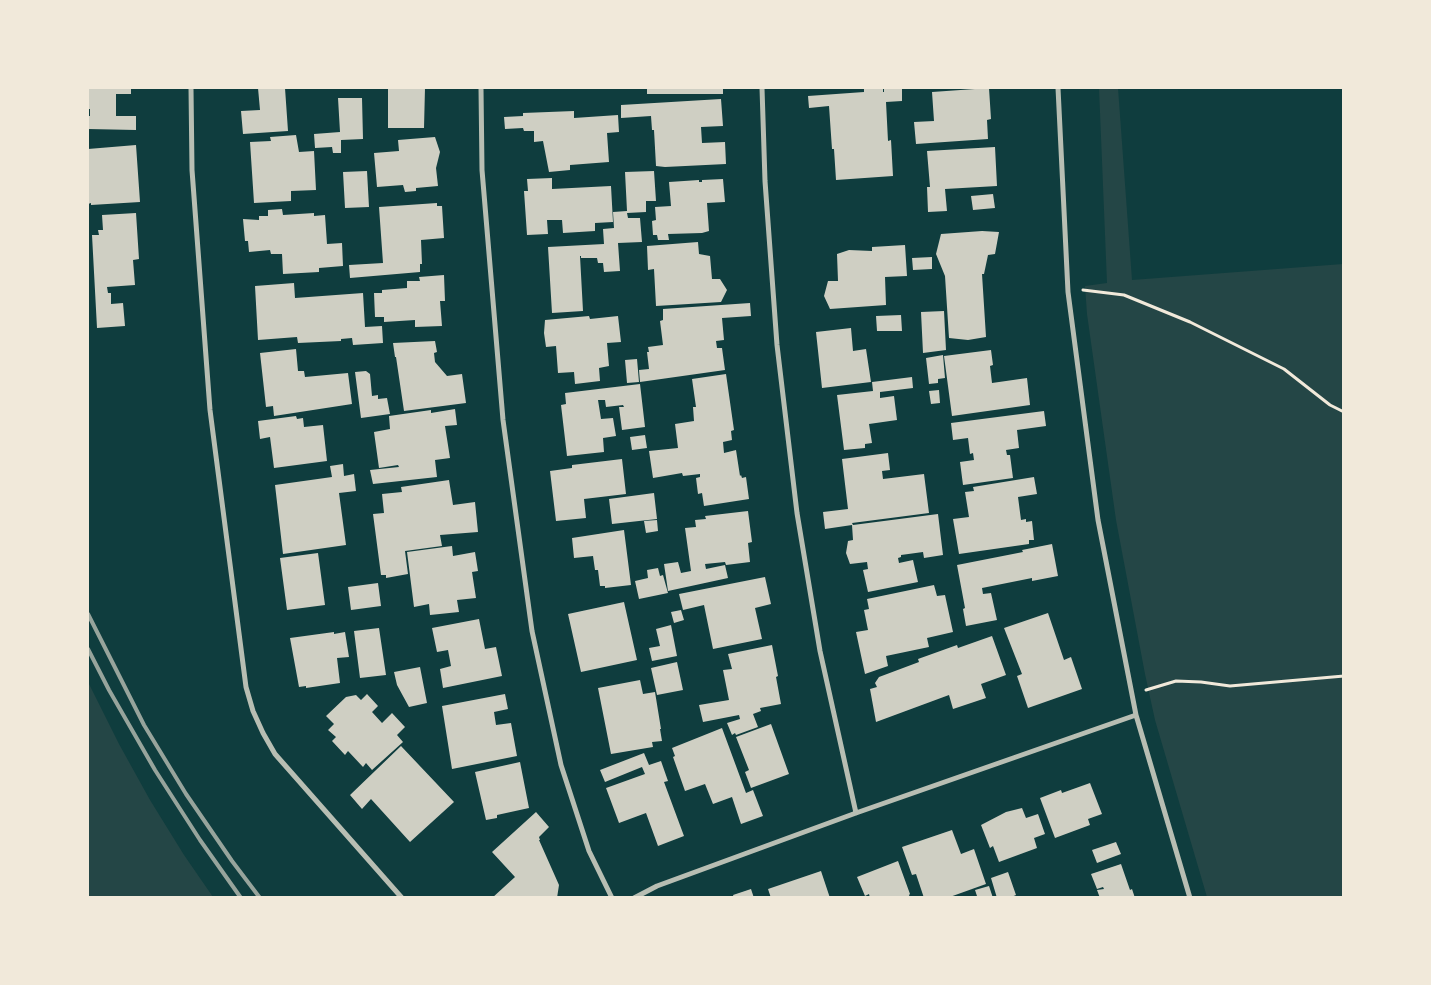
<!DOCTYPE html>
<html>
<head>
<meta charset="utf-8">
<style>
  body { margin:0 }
  #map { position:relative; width:1431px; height:985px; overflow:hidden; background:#0f3d3e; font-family:"Work Sans",sans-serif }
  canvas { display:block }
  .frame { position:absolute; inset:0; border:89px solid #f1e9da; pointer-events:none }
</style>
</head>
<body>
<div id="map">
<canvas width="1431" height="985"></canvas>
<div class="frame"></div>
</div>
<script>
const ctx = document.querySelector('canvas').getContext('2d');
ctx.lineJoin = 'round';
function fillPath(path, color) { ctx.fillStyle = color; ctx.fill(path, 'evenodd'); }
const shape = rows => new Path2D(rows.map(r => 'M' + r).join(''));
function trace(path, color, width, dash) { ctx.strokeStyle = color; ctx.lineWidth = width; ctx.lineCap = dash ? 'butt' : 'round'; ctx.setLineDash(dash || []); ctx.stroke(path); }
const green = shape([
  [1099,88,1118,88,1132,280,1343,264,1343,897,1207,897,1155,720,1145,674,1116,520,1087,314,1085,286,1107,283],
  [88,682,119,744,150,800,184,855,213,897,88,897]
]);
const building = shape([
  [88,88,131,88,131,94,116,94,116,116,136,116,136,130,88,129,88,116,90,116,90,109,88,109],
  [258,88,285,88,288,131,243,134,241,111,260,110],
  [388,88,425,88,424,128,388,128],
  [647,88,723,88,723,94,647,94],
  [864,88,883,88,883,92,884,92,884,88,902,88,902,101,886,102,888,141,891,140,893,176,836,180,834,149,832,149,829,106,809,108,808,96,864,92],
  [989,88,991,119,987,120,988,139,916,144,914,122,934,121,932,92],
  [338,98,362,98,363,139,341,140,341,153,333,153,332,147,315,148,314,134,340,132],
  [721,99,723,126,701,127,702,143,725,142,726,164,665,167,656,166,654,130,652,130,651,116,621,118,621,105],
  [574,111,574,118,618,115,619,132,607,133,609,162,570,165,570,170,549,172,543,141,534,142,534,131,524,131,523,128,505,129,504,117,523,116,523,113],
  [296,135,299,152,314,151,316,190,291,191,291,201,254,203,250,142,271,141,270,137],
  [435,137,440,152,436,168,438,186,416,188,416,191,405,192,403,185,377,187,374,153,399,151,398,140],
  [136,145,140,202,91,205,91,203,88,204,88,178,89,178,88,149],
  [995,147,997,186,945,189,947,211,928,212,927,187,930,187,927,151],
  [367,171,369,207,345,208,343,172],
  [654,171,656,201,646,201,646,212,627,213,628,218,640,218,642,242,618,243,620,271,604,272,603,263,598,263,597,258,581,258,581,256,580,256,583,311,552,313,548,247,604,244,603,229,614,228,613,212,627,211,625,172],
  [552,178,552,189,611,186,613,222,595,223,595,231,563,233,562,220,547,220,548,234,527,235,524,191,528,191,527,179],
  [723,179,725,202,707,203,709,231,702,233,668,234,669,240,658,240,657,235,653,235,652,221,656,220,655,207,671,206,669,182,699,180,699,182,702,182,702,180],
  [993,194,995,208,973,210,971,196],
  [437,203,437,206,442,206,444,238,421,240,422,264,420,264,420,272,350,278,349,265,383,263,379,207],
  [282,209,283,215,314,213,314,216,325,215,327,244,342,243,343,266,319,268,319,272,283,274,282,254,271,254,270,250,249,252,248,241,245,241,243,219,259,220,259,216,268,216,268,210],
  [136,213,139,259,133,260,135,285,107,287,108,293,111,293,111,304,123,303,125,326,97,328,92,235,99,235,98,230,103,230,102,215],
  [982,231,999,232,995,254,988,255,984,274,982,274,986,337,968,340,949,338,945,276,936,254,941,234],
  [698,242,699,254,710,256,712,279,720,279,727,290,721,302,656,306,654,269,648,270,647,246],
  [905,245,907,276,885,277,886,305,830,309,824,296,828,281,838,281,837,254,849,250,872,251,872,247],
  [932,257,932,269,913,270,912,258],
  [444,275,445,301,440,301,442,326,415,327,415,320,384,322,384,317,375,317,374,293,382,293,382,290,407,288,407,281,420,281,419,277],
  [294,283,295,298,363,293,365,327,382,326,383,343,353,345,352,338,341,339,341,341,298,343,297,337,258,340,255,286],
  [750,303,751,316,722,318,724,340,716,341,717,348,722,348,725,370,640,382,639,370,649,369,647,352,649,352,648,347,663,345,660,321,663,320,663,309],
  [944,311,946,350,923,353,921,312],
  [901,315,902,331,877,331,876,316],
  [589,316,590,319,618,316,621,342,607,343,609,366,599,368,600,381,575,384,574,372,558,373,556,346,546,347,544,333,545,320],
  [851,328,853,351,866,349,871,382,822,388,816,332],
  [435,341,437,352,434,353,435,362,447,376,462,374,466,403,404,411,396,357,395,357,393,343],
  [296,349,298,371,304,371,305,377,348,373,352,404,274,416,273,406,266,407,260,353],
  [991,350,993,365,990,366,992,383,1027,378,1030,405,952,416,944,356],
  [943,355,945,378,938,379,938,383,929,384,926,358],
  [637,359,639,382,627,383,625,360],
  [366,371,370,374,372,396,378,395,378,399,387,398,390,414,361,418,355,372],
  [726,374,734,430,731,431,732,440,723,442,724,453,736,450,740,476,741,475,742,478,746,477,749,499,704,506,702,493,698,494,696,478,700,477,700,474,683,476,682,473,653,478,649,451,678,448,675,424,694,421,693,407,696,407,692,379],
  [912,377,913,388,880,392,880,398,894,396,897,420,869,424,872,443,865,444,865,448,844,450,837,395,873,391,872,382],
  [640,384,645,427,622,430,619,407,624,407,623,405,606,407,605,400,598,400,601,419,613,418,616,436,603,438,604,452,567,456,561,405,566,404,565,393],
  [939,390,940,403,931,404,929,391],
  [455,409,457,425,445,426,450,458,435,460,437,477,373,484,370,470,399,467,398,465,379,468,374,432,390,429,389,416,431,410,431,413],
  [1044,411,1046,426,1017,430,1019,448,1006,450,1007,455,1010,455,1013,478,963,485,960,462,974,460,973,453,970,454,968,438,953,440,951,423],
  [296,416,297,419,303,418,304,427,323,425,327,461,274,468,270,437,260,439,258,421],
  [645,435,647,448,632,450,630,437],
  [888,453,890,470,882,471,883,479,924,474,929,513,852,523,853,525,938,514,943,555,924,558,923,552,901,555,901,557,898,558,899,563,913,560,918,582,868,592,863,570,868,569,867,562,850,564,846,553,848,541,853,540,852,525,825,529,823,512,848,509,842,459],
  [622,459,626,494,584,499,586,518,556,521,550,471,572,468,572,465],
  [343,464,344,476,354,474,356,491,339,493,346,545,283,554,275,485,332,477,330,466],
  [1034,477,1037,494,1018,497,1021,520,1026,519,1026,522,1032,521,1034,540,1029,540,1029,544,959,554,953,519,969,517,965,492,974,491,973,487],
  [449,480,453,505,475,502,478,532,440,535,442,546,405,551,408,574,386,578,386,575,381,575,373,514,384,513,382,494,402,492,401,487],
  [654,493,657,519,612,524,609,499],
  [748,511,752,542,748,543,750,562,726,565,725,562,705,564,706,569,725,565,728,578,668,591,664,564,678,562,681,573,691,571,685,528,696,527,695,520,706,519,705,516],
  [657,520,658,531,646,533,644,521],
  [624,530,631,585,605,588,605,586,600,586,598,570,595,570,593,556,574,558,572,538],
  [1052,544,1058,576,1032,581,1032,578,982,588,983,594,991,593,997,620,966,626,963,609,965,608,957,565,1023,552,1022,550],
  [452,546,453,556,475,552,478,571,472,572,476,598,457,600,459,612,430,615,429,604,414,607,407,552],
  [318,553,325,605,287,610,280,558],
  [658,568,660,576,663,575,668,593,639,599,635,581,648,578,647,570],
  [765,577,771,604,755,608,762,639,713,649,704,605,683,610,679,594],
  [378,583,381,606,351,610,348,587],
  [934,585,937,596,945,595,953,632,927,638,929,647,886,656,888,666,865,674,856,632,868,630,864,610,869,609,867,599],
  [624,602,637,660,581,672,568,614],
  [681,610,684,620,674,623,671,612],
  [1048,613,1064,660,1071,657,1082,689,1028,708,1017,676,1022,674,1004,628],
  [479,619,485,649,496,647,502,676,443,688,440,669,451,666,448,650,437,652,432,628],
  [671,625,677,656,652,661,649,648,660,646,656,629],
  [379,628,386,675,360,678,354,631],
  [334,632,334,634,345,632,349,657,337,658,340,683,306,688,306,686,299,687,290,638],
  [992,636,1006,675,981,684,986,698,953,709,949,695,876,722,870,689,877,687,875,683,879,677,919,662,918,659,957,645,958,648],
  [772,645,778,676,776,677,781,704,760,708,761,711,753,714,758,727,736,735,735,733,732,735,727,723,740,719,739,715,703,722,699,705,729,700,723,670,732,669,728,654],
  [677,662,683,690,657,695,651,668],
  [420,667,427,703,409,707,397,685,394,672],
  [640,680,643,694,655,692,661,729,660,729,662,741,652,742,653,747,611,754,598,688],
  [367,694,378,706,372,712,382,723,392,713,405,727,397,735,403,742,372,770,366,763,363,767,348,751,345,755,332,741,336,737,328,730,334,724,326,716,346,697,356,695,361,700],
  [505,694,508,709,494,712,496,725,511,723,517,756,452,769,442,706],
  [771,724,789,774,751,788,745,772,749,770,736,737],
  [722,728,746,793,753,790,763,816,741,824,732,797,713,804,705,784,685,791,673,757,675,756,672,748],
  [401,746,454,802,410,842,371,799,362,809,350,795],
  [644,753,649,765,661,761,668,781,664,782,684,836,658,846,646,813,619,823,606,788,645,774,642,767,605,782,600,770],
  [520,762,529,808,497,815,497,818,486,820,475,772],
  [1090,783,1102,814,1088,819,1090,825,1055,838,1040,798,1061,790,1062,793],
  [1022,808,1026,818,1038,814,1045,834,1034,838,1037,848,999,862,993,846,990,848,981,825,1006,812],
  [536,812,549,827,539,837,540,840,539,840,559,885,557,898,492,898,515,877,492,852],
  [952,830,961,854,974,849,986,884,947,898,924,898,916,874,912,875,902,847],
  [1116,842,1121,854,1097,863,1092,850],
  [898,861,910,894,909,895,910,898,870,898,869,894,865,896,857,877],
  [1121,864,1130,890,1132,889,1135,898,1100,898,1097,890,1104,889,1103,887,1097,889,1091,874],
  [821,871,830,898,771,898,768,889],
  [1008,872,1016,895,1009,898,997,898,991,878],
  [989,886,993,898,972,898,977,896,975,890],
  [751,889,754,898,734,898,733,895]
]);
const path = shape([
  [1083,290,1124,295,1190,322,1284,369,1330,405,1344,412],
  [1146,690,1176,681,1201,682,1230,686,1344,676]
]);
const minor = shape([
  [191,88,192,170,210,410,246,687,253,711,263,733,275,754,402,898],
  [481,88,482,170,503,420,532,631,561,765,589,851,612,898],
  [762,88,765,181,777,345,797,513,820,651,856,813],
  [1058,88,1068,292,1098,520,1136,715,1190,898],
  [634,898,657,886,856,813,1136,715]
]);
const rail = shape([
  [88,614,144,725,186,794,232,861,260,898],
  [88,649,109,690,155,770,200,840,241,898]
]);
fillPath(green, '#244646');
fillPath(building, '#cfcfc3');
trace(path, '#f1e9da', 3);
trace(minor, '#b8beb3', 5);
trace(rail, '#97a49c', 4);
</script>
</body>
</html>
